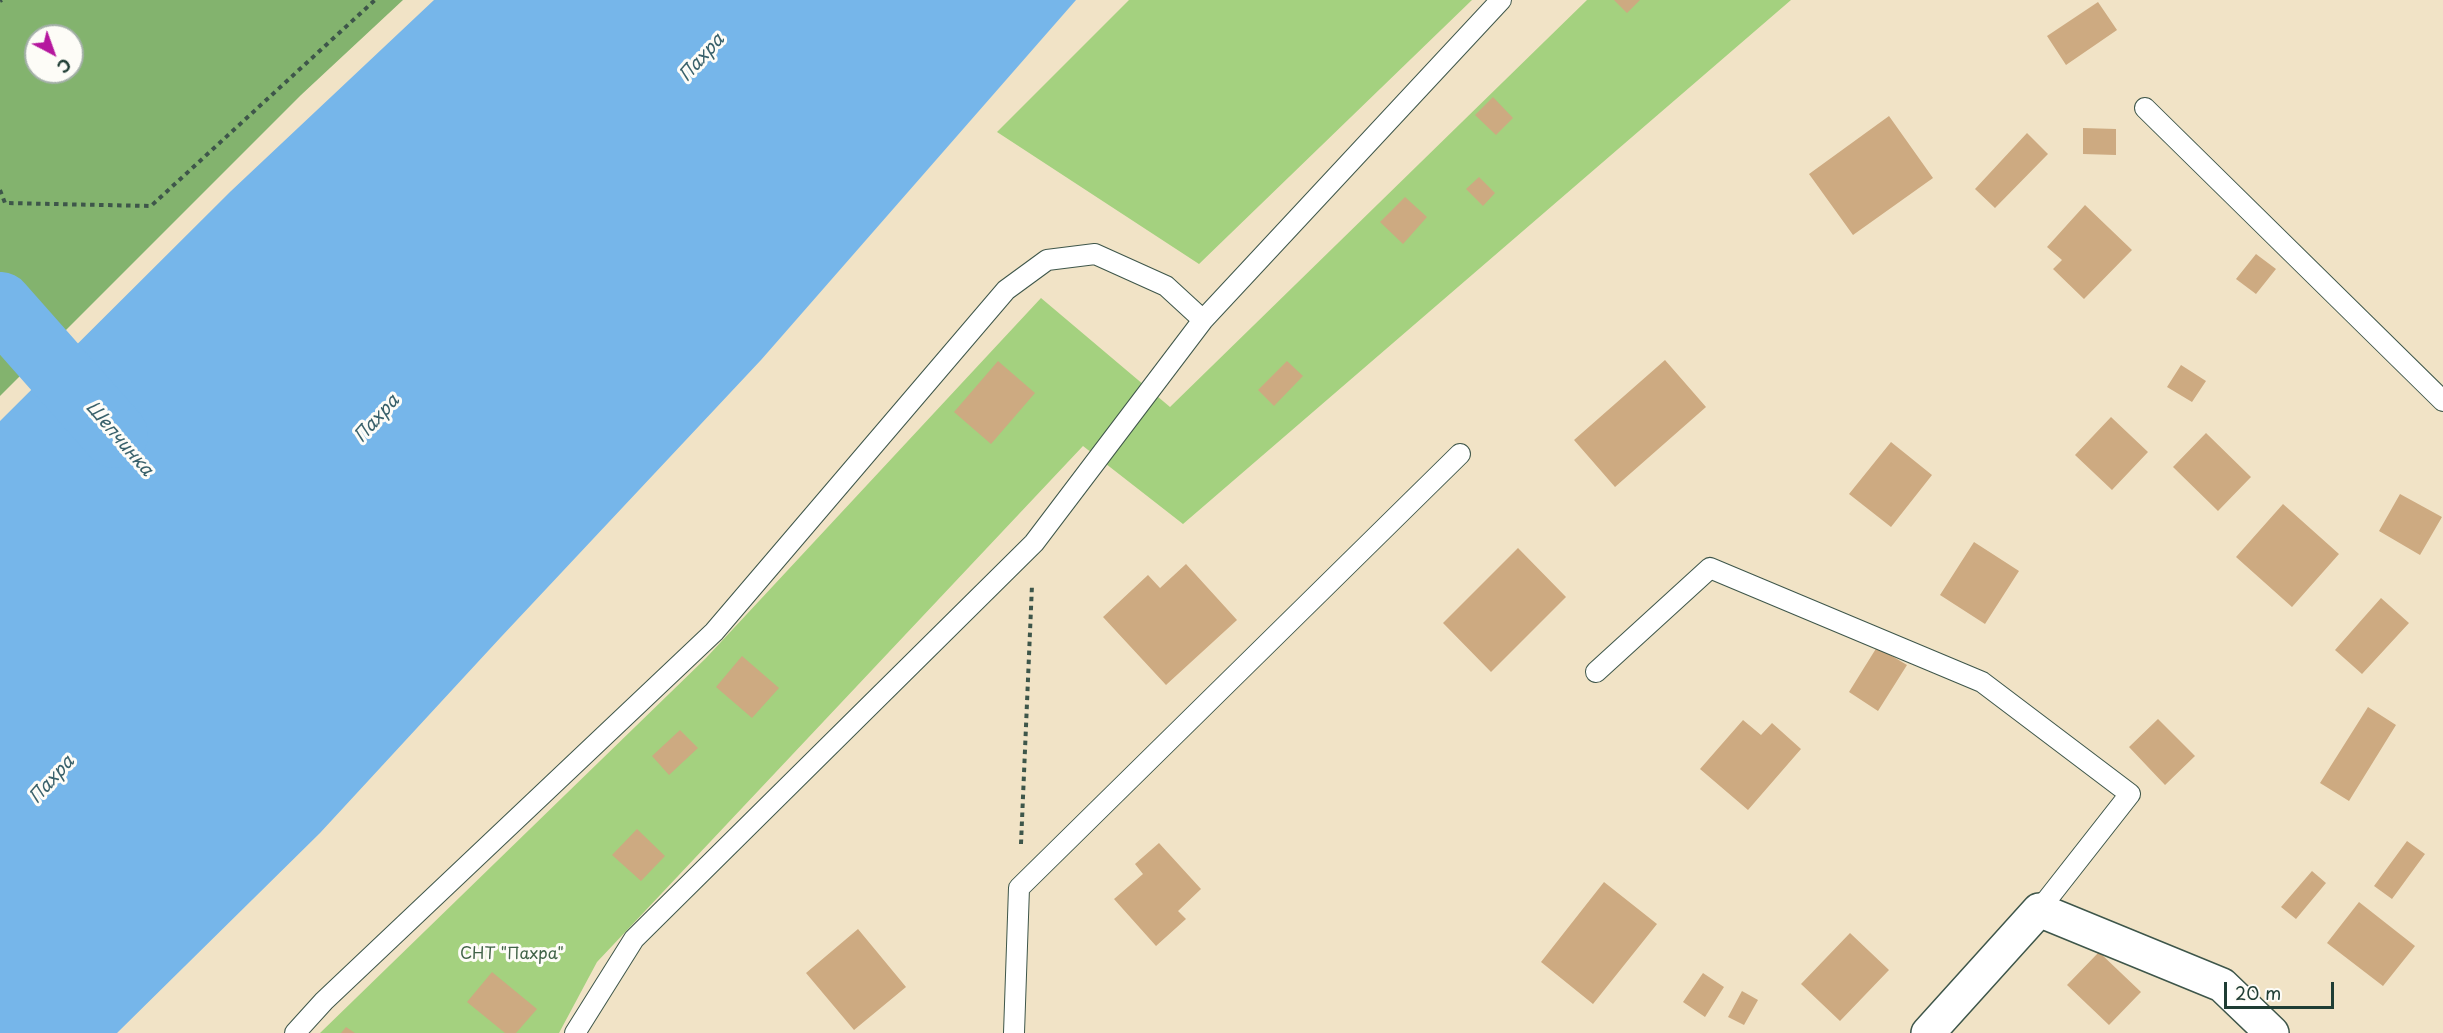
<!DOCTYPE html>
<html>
<head>
<meta charset="utf-8">
<style>
  body { margin:0 }
  #map { position:relative; width:2443px; height:1033px; overflow:hidden; background:#f1e3c6; font-family:"Playpen Sans",sans-serif }
  canvas { display:block }
  .north { position:absolute; left:24px; top:24px; width:60px; height:60px; box-sizing:border-box; background:#fdfcf7; border:2px solid #a4b0a9; border-radius:50%; rotate:139deg; font-size:16px; font-weight:700; line-height:24px; text-align:center; color:#1f3d34 }
  .north::after { content:''; display:block; margin:auto; width:21px; height:27px; background:#b5179e; clip-path:polygon(50% 0,100% 100%,50% 72%,0 100%) }
  .scale { position:absolute; left:2224px; top:982px; width:110px; height:27px; box-sizing:border-box; border:3px solid #1f3d34; border-top:0; padding-left:8px; font-size:18px; line-height:21px; white-space:nowrap; color:#1f3d34; -webkit-text-stroke:4px #fdfcf7; paint-order:stroke }
</style>
</head>
<body>
<div id="map">
<canvas width="2443" height="1033"></canvas>
<div class="north">С</div>
<div class="scale">20 m</div>
</div>
<script>
const ctx = document.querySelector('canvas').getContext('2d');
ctx.lineJoin = 'round';
function fillPath(path, color) { ctx.fillStyle = color; ctx.fill(path, 'evenodd'); }
const shape = rows => new Path2D(rows.map(r => 'M' + r).join(''));
function trace(path, color, width, dash) { ctx.strokeStyle = color; ctx.lineWidth = width; ctx.lineCap = dash ? 'butt' : 'round'; ctx.setLineDash(dash || []); ctx.stroke(path); }
function label(font, color, halo, rows, align = 'center') {
  ctx.font = font + ' "Playpen Sans",sans-serif'; ctx.lineWidth = 6; ctx.setLineDash([]); ctx.textBaseline = 'middle'; ctx.strokeStyle = halo; ctx.fillStyle = color; for (const [text, x, y, turn = 0] of rows) {
    ctx.save(); ctx.translate(x, y); ctx.rotate((+turn || 0) * Math.PI / 180); ctx.textAlign = isNaN(turn) ? turn : align; if (halo) ctx.strokeText(text, 0, 0); ctx.fillText(text, 0, 0); ctx.restore();
  }
}
const green = shape([
  [1129,0,1472,0,1199,264,997,132],
  [1587,0,1791,0,1183,524,1083,446,597,962,559,1033,320,1033,706,658,1041,298,1170,407]
]);
const forest = shape([
  [0,0,403,0,301,95,0,396],
  [36,36,72,36,72,72,36,72]
]);
const water = shape([
  [434,0,1076,0,761,360,501,637,320,833,117,1033,0,1033,0,421,231,191]
]);
const river = shape([
  [0,305,115,435]
]);
const building = shape([
  [1614,0,1640,0,1627,13],
  [2098,2,2117,30,2066,65,2047,36],
  [1493,97,1513,118,1496,135,1475,115],
  [1889,116,1933,178,1853,235,1809,174],
  [2083,128,2116,129,2116,155,2083,154],
  [2027,133,2048,154,1995,208,1975,189],
  [1479,177,1495,193,1483,206,1466,189],
  [1405,197,1427,217,1403,244,1380,222],
  [2085,205,2132,250,2084,299,2053,269,2062,260,2047,247],
  [2256,254,2276,269,2256,294,2236,279],
  [1665,360,1706,407,1615,487,1574,440],
  [998,361,1035,393,991,444,954,412],
  [1287,361,1303,376,1274,406,1258,390],
  [2181,365,2206,381,2192,402,2167,387],
  [2111,417,2148,452,2112,490,2075,455],
  [2206,433,2251,477,2218,511,2173,467],
  [1891,442,1932,475,1891,527,1849,494],
  [2400,494,2442,517,2420,555,2379,531],
  [2283,504,2339,554,2292,607,2236,557],
  [1974,542,2019,571,1985,624,1940,595],
  [1518,548,1566,597,1491,672,1443,623],
  [1186,564,1237,620,1166,685,1103,617,1148,575,1160,588],
  [2381,598,2409,623,2362,674,2335,650],
  [1877,647,1907,665,1878,711,1849,692],
  [742,656,779,688,752,718,716,687],
  [2368,707,2396,725,2349,801,2320,783],
  [2158,719,2195,756,2165,785,2129,747],
  [1743,720,1761,735,1772,723,1801,749,1748,810,1700,769],
  [680,730,698,748,669,775,652,756],
  [637,829,665,856,641,881,612,855],
  [2407,841,2425,854,2392,899,2374,886],
  [1159,843,1201,889,1178,911,1186,919,1156,946,1114,899,1143,874,1135,864],
  [2312,871,2326,883,2296,919,2281,907],
  [1604,882,1657,924,1593,1004,1541,962],
  [2359,902,2415,946,2383,986,2327,943],
  [858,929,906,987,854,1030,806,973],
  [1850,933,1889,970,1840,1021,1801,984],
  [2099,952,2141,992,2109,1025,2067,985],
  [492,972,537,1009,516,1033,505,1033,467,1002],
  [1703,973,1724,987,1705,1017,1683,1002],
  [1742,991,1758,1000,1744,1025,1728,1017],
  [346,1027,355,1033,341,1033]
]);
const path = shape([
  [0,1,2,0],
  [0,190,5,203,151,206,375,0],
  [1021,844,1032,585]
]);
const lane = shape([
  [2145,108,2443,401],
  [1596,672,1710,568,1982,682,2130,794,2039,910],
  [295,1033,324,1001,714,632,1006,290,1047,260,1095,254,1166,286,1203,320,1501,0],
  [575,1033,634,939,1034,543,1203,320],
  [1014,1033,1019,888,1460,454]
]);
const street = shape([
  [1928,1033,2039,910,2222,985,2272,1033]
]);
const parkNames = [
  ["СНТ \"Пахра\"",512,955]
];
const waterNames = [
  ["Пахра",702,58,-48],
  ["Пахра",377,419,-48],
  ["Шепчинка",119,439,49],
  ["Пахра",52,780,-48]
];
fillPath(green, '#a4d17f');
fillPath(forest, '#83b36e');
fillPath(water, '#76b6ea');
trace(river, '#76b6ea', 66);
fillPath(building, '#cdaa81');
trace(lane, '#3e564a', 22);
trace(street, '#3e564a', 36);
trace(path, '#3e564a', 4, [4.5, 4.5]);
trace(lane, '#fff', 20);
trace(street, '#fff', 33);
label('16px', '#406247', '#fdfcf7', parkNames);
label('italic 18px', '#39616b', '#fdfcf7', waterNames);
</script>
</body>
</html>
